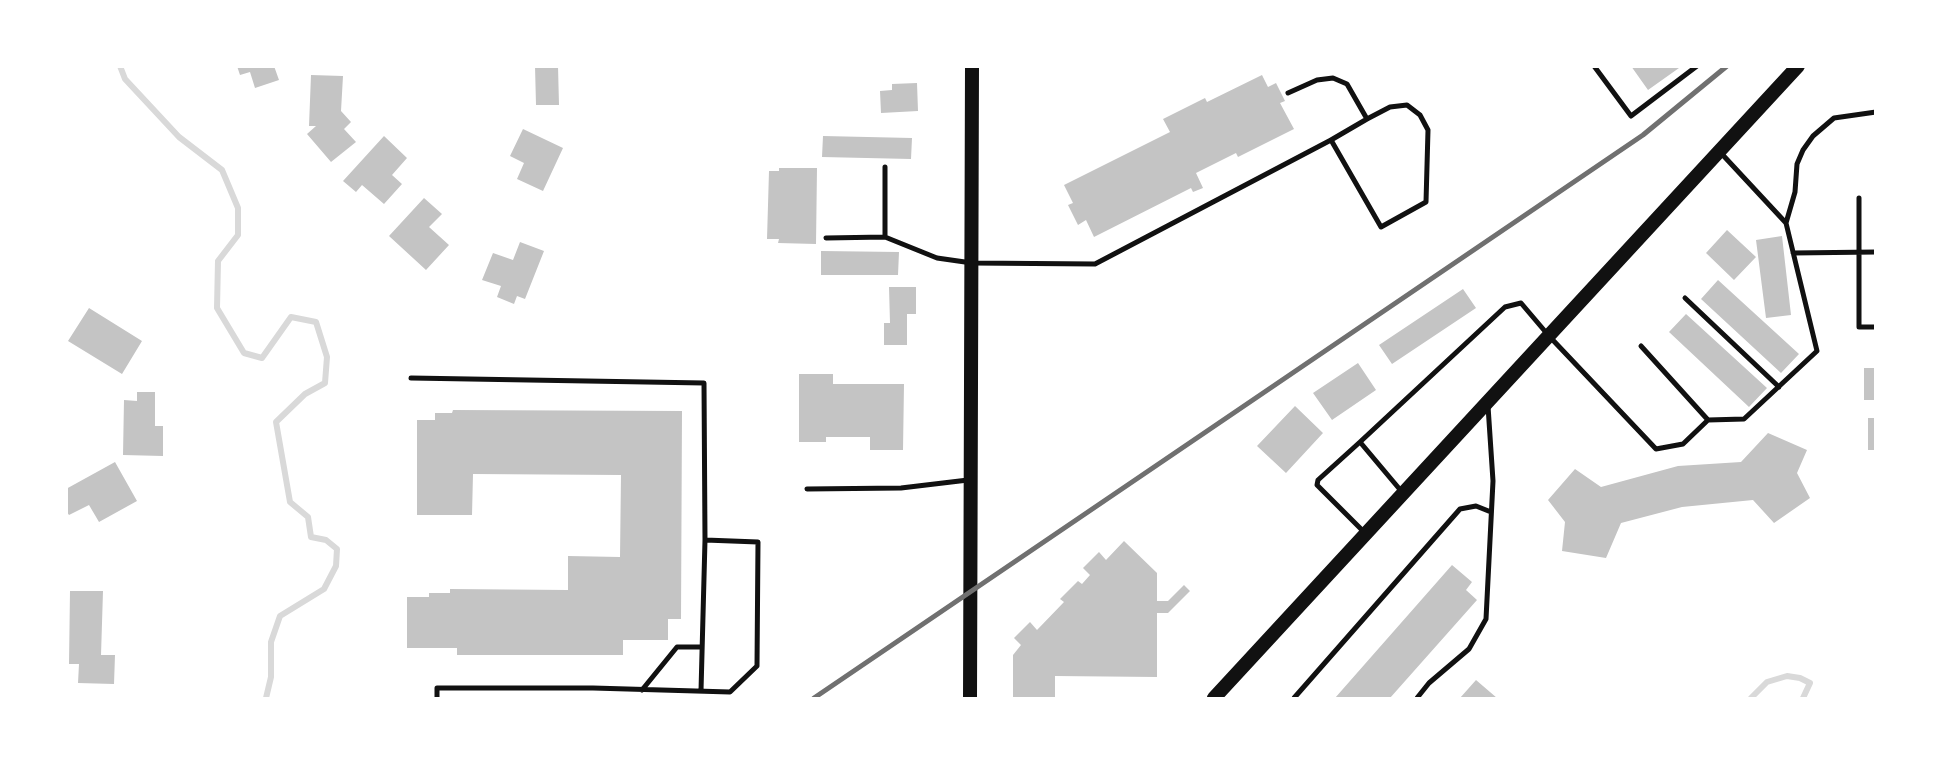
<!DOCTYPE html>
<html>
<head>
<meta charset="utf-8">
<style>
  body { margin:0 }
  #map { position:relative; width:1942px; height:765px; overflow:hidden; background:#fff; font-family:"Fira Sans",sans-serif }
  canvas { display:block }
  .frame { position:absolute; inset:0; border:68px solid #fff; pointer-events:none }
</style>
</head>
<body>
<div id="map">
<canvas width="1942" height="765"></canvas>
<div class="frame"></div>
</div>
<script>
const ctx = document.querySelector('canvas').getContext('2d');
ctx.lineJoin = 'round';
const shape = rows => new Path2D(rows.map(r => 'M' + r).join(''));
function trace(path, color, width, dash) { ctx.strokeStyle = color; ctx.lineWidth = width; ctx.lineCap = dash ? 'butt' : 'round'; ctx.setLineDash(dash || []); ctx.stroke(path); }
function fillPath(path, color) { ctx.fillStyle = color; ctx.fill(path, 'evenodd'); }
const stream = shape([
  [120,66,125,79,179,137,222,170,238,208,238,235,218,261,217,308,244,353,262,358,291,317,316,322,327,357,325,383,305,394,276,422,290,502,308,517,311,537,326,540,337,549,336,566,324,589,280,616,271,642,271,677,266,698],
  [1751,698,1767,682,1787,676,1800,678,1810,683,1803,698]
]);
const building = shape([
  [237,66,274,66,279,80,255,88,250,72,240,75],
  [535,66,558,66,559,105,536,105],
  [1631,66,1678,66,1679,68,1648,90],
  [311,75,343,76,341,111,351,122,344,129,356,142,331,162,307,134,316,126,309,126],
  [1262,75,1268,87,1276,83,1285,101,1280,103,1294,129,1238,157,1236,153,1196,173,1203,188,1193,192,1191,188,1094,237,1086,220,1078,225,1068,205,1073,203,1064,185,1170,132,1163,119,1205,98,1207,102],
  [917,83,918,111,881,113,880,91,892,90,892,84],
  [523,129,563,148,543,191,517,179,524,163,510,156],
  [384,136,407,158,392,175,402,184,384,204,362,185,356,192,343,181],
  [823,136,912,138,911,159,822,157],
  [779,168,817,168,816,244,778,243,779,239,767,239,769,171,779,171],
  [424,198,442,214,429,227,449,245,426,270,389,236],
  [1727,230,1756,257,1734,280,1706,253],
  [1782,236,1791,315,1766,318,1756,240],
  [520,242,544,251,525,299,517,296,514,304,497,297,501,286,482,280,493,253,513,260],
  [821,251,899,252,898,275,821,275],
  [1718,280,1799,354,1781,373,1701,299],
  [889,287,916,287,916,314,907,314,907,345,884,345,884,323,890,323],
  [1463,289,1476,308,1392,364,1379,345],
  [89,308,142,341,122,374,68,341],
  [1686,314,1767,388,1749,407,1669,332],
  [1358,363,1376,390,1332,420,1313,393],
  [1864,368,1876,368,1876,400,1864,400],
  [799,374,833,374,833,384,904,384,903,450,870,450,870,437,826,437,826,442,799,442],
  [137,392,155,392,155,426,163,426,163,456,123,455,124,400,137,401],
  [1295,406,1323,433,1286,473,1257,446],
  [453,410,682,411,681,619,668,619,668,640,623,640,623,655,457,655,457,648,407,648,407,597,429,597,429,593,450,593,450,589,568,590,568,556,620,557,621,475,473,474,472,515,417,515,417,420,435,420,435,413,452,413],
  [1868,418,1876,418,1876,450,1868,450],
  [1768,433,1807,450,1797,473,1810,498,1774,523,1753,500,1682,507,1621,523,1606,558,1562,551,1565,522,1548,500,1575,469,1601,487,1678,466,1741,462],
  [115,462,137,501,99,522,89,505,69,515,66,511,66,489],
  [1124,541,1157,573,1157,601,1168,601,1184,585,1190,591,1168,613,1157,613,1157,677,1055,676,1055,698,1013,698,1013,655,1021,645,1014,638,1030,622,1037,630,1064,602,1060,599,1078,581,1082,584,1090,575,1083,568,1099,552,1106,560],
  [1452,565,1472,582,1466,590,1477,600,1390,698,1335,698],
  [70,591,103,591,101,655,115,655,114,684,78,683,79,664,69,664],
  [1476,680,1497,698,1460,698]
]);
const service = shape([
  [1594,66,1631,116,1697,66],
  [1288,93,1317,80,1333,78,1347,84,1367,119,1331,140],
  [885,167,885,237],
  [1859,198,1859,327,1876,327],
  [1786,223,1795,192,1797,164,1803,150,1813,136,1834,118,1876,112],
  [826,238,885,237,937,258,972,263,1095,264,1331,140,1381,227,1426,202,1428,130,1420,115,1407,105,1390,107,1367,119],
  [1793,253,1876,252],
  [1685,298,1779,387],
  [411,378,704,383,705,540,758,542,757,666,730,692,593,688,437,688,437,698],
  [1708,420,1744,419,1817,351,1786,223,1720,152],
  [1360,442,1318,480,1317,485,1364,532],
  [807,489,901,488,968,480],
  [1402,492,1360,442,1505,307,1521,303,1549,336,1656,449,1683,444,1708,420,1641,346],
  [642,690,677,647,702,647],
  [701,691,705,540],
  [1294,698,1460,509,1476,506,1491,512],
  [1417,698,1429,683,1469,649,1486,619,1493,481,1488,406]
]);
const secondary = shape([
  [970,698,972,66],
  [1214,698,1798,66]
]);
const rail = shape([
  [814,698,1643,135,1727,66]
]);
trace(stream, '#d9d9d9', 6);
fillPath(building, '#c4c4c4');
trace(service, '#111', 5);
trace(secondary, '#111', 14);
trace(rail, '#707070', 5);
</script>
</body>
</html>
